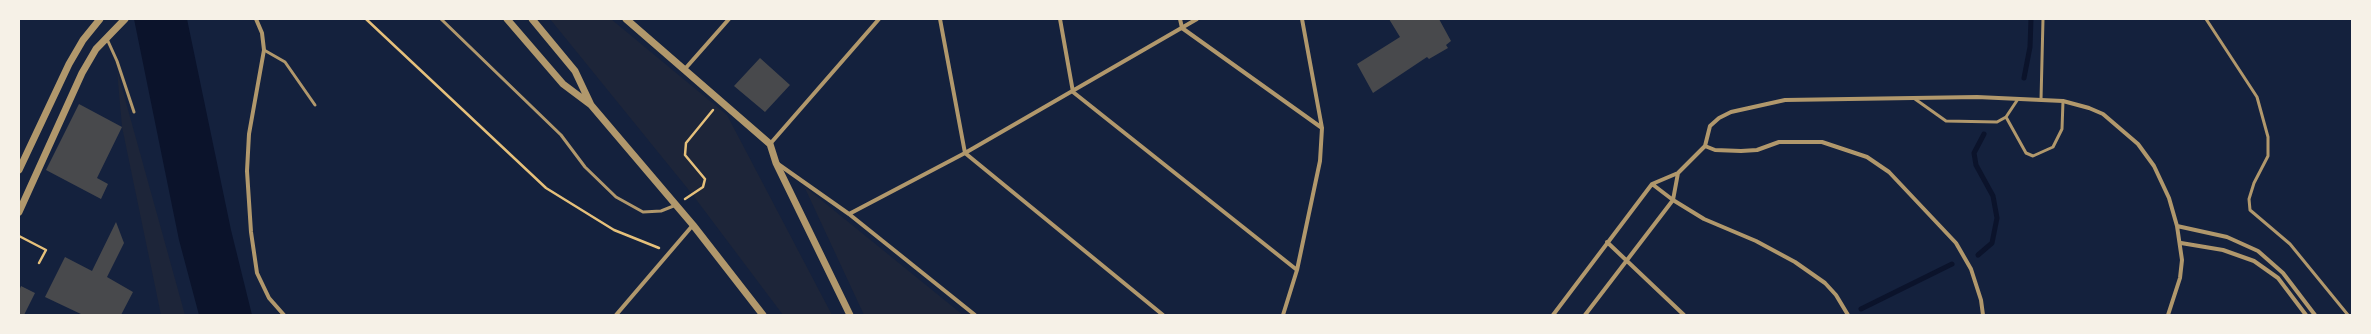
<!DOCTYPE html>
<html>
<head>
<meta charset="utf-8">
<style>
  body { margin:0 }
  #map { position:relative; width:2371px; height:334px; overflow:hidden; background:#14213d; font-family:"Source Serif 4",serif }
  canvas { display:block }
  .frame { position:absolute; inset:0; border:20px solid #f6f1e7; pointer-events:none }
</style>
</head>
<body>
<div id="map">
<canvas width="2371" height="334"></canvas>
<div class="frame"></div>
</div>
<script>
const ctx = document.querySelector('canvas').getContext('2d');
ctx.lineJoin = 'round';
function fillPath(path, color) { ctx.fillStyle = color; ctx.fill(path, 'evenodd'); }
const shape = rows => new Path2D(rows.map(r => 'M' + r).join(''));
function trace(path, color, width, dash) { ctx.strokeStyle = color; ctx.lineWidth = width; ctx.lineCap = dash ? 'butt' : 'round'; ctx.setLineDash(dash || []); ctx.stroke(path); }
const green = shape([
  [550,19,611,19,727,115,832,315,783,315,692,194],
  [117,70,185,315,161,315,122,127],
  [804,186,963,315,864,315]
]);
const water = shape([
  [134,19,187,19,231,230,252,315,199,315,179,240]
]);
const stream = shape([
  [2024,78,2030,47,2031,19],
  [1978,255,1992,243,1997,218,1993,196,1976,165,1974,153,1984,134],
  [1861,309,1952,264]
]);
const building = shape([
  [1389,19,1439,19,1451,41,1446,45,1448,48,1429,59,1427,57,1373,93,1357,64,1400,37],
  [760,58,790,85,765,112,734,86],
  [79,104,122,127,97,178,108,184,101,199,46,170],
  [116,222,124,243,107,277,133,292,121,315,83,315,45,297,65,257,92,271],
  [21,286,35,293,24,315,19,315,19,291]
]);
const path = shape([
  [366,19,546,188,614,230,659,248],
  [685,199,703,187,705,179,685,155,686,143,713,110],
  [19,236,46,250,39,263]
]);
const service = shape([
  [441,19,561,135,585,167,616,197,643,212,661,211,676,205],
  [2206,19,2257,97,2268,137,2268,156,2254,183,2249,199,2250,210,2290,244,2348,315],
  [107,39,117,61,134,112],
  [264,50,285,62,315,105],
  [1915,99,1946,121,1997,122,2006,117,2018,99],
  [2041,100,2043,19],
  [2006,117,2026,153,2033,156,2053,147,2062,129,2063,101]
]);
const minor = shape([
  [256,19,262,33,264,50,249,134,247,171,251,232,257,273,269,298,284,315],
  [940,19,965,153,1163,315],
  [1060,19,1073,92,1297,270],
  [1180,19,1182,28,1322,128],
  [684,70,729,19],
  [770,144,879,19],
  [1705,146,1710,126,1719,118,1731,112,1785,100,1977,97,2063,101,2089,108,2103,114,2138,144,2154,166,2169,198,2177,226,2182,260,2180,278,2168,315],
  [1705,146,1715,150,1741,151,1757,150,1779,142,1822,142,1867,157,1889,172,1956,243,1971,269,1981,300,1983,315],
  [778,164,849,214,975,315],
  [1652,184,1673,200,1704,219,1756,241,1795,262,1825,283,1836,295,1848,315],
  [849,214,965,153,1197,19],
  [2177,226,2227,237,2258,251,2283,273,2315,315],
  [1607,242,1684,315],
  [2181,243,2223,250,2254,261,2278,278,2306,315],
  [616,315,693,225],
  [1283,315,1297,270,1320,161,1322,128,1302,19],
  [1553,315,1652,184,1678,173,1705,146],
  [1585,315,1673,200,1678,173]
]);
const tertiary = shape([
  [507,19,563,84,591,105],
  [532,19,575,71,591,105,693,225,763,315],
  [626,19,770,144,776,163,850,315],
  [19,170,69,64,83,40,100,19],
  [19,212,82,73,96,49,125,19]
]);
fillPath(green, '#1d2539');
fillPath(water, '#0b132b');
trace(stream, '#0b132b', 5);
fillPath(building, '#48494c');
trace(path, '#e5c07b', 2.5);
trace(service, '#b1986c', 3);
trace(minor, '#b1986c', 4);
trace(tertiary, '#b1986c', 7);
</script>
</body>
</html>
